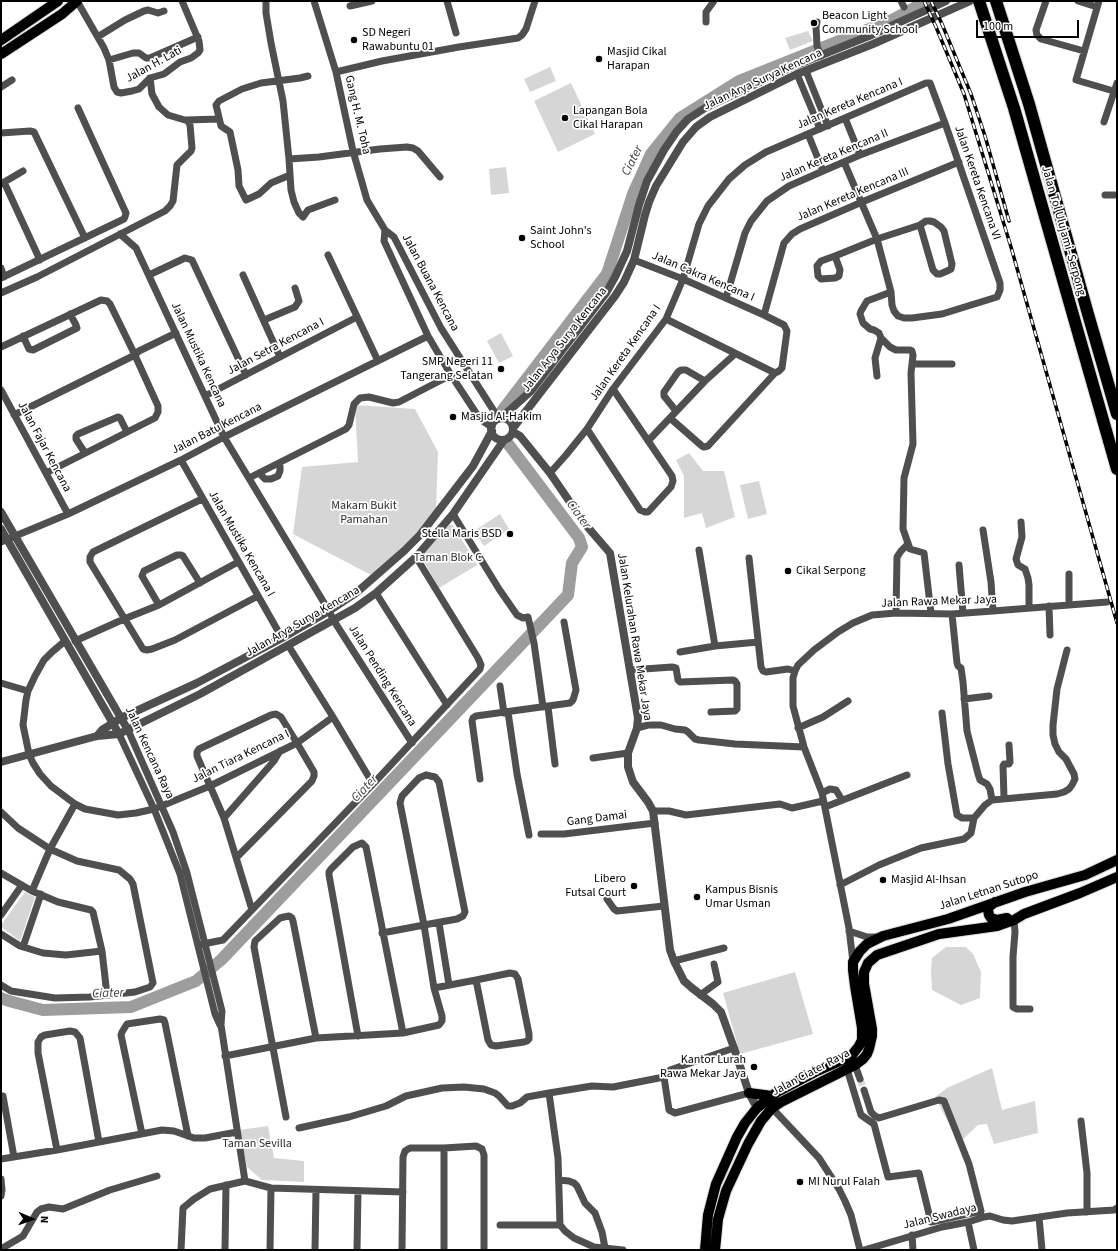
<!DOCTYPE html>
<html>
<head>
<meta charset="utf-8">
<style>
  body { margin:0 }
  #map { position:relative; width:1118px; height:1251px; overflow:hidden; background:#fff; font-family:"Source Sans 3",sans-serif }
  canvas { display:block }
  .frame { position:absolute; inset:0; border:2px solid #000; pointer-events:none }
  .north { position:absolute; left:12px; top:1199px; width:40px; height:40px; -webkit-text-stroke:3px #fff; paint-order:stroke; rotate:92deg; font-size:11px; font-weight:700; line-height:16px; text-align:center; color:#000 }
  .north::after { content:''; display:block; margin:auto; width:14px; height:18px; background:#000; clip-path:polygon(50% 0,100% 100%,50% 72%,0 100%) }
  .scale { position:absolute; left:976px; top:20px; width:103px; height:18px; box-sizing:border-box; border:2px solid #000; border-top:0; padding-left:5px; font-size:12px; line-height:14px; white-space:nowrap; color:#000; -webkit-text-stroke:3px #fff; paint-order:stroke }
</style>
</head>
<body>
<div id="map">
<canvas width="1118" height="1251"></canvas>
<div class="frame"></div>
<div class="north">N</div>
<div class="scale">100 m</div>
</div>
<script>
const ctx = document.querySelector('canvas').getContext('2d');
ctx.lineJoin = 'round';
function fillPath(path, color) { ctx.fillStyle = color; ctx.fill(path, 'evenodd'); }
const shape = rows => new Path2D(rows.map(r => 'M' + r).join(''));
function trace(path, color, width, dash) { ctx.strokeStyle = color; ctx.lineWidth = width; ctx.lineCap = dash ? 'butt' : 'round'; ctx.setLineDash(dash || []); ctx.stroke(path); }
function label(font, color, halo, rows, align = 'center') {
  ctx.font = font + ' "Source Sans 3",sans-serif'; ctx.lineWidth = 3.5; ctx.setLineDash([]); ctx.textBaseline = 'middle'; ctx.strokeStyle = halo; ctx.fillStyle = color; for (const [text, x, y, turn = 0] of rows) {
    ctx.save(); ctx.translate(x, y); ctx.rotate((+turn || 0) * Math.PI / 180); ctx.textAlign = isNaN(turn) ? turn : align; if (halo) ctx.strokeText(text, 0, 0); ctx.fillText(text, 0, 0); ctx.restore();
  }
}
const green = shape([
  [808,31,813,41,790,50,785,38],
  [550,67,556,81,530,92,524,79],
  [571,83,595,134,558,152,534,101],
  [506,167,509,193,491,195,489,169],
  [501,333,513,356,499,363,487,341],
  [355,405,415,409,438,452,436,510,417,534,371,575,293,534,302,467,358,462],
  [689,453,703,471,724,471,735,517,706,528,702,513,684,518,684,476,676,460],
  [759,481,767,514,748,519,740,485],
  [500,514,509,529,484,546,474,531],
  [449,525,453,525,477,565,439,588,421,556],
  [25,892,35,897,20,941,1,927,1,925],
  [946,947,966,947,973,954,981,972,980,998,961,1005,932,990,931,971,932,958],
  [795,972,813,1034,740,1054,723,993],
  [992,1068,1002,1110,1035,1101,1038,1133,994,1144,987,1124,978,1125,959,1143,935,1097,947,1088],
  [268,1126,274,1158,304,1161,304,1182,262,1180,247,1167,239,1130]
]);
const river = shape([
  [502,411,607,274,633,194,651,154,680,118,739,81,894,19,927,1],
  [1,998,9,1001,43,1010,131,1007,196,981,221,960,568,595,572,563,582,547,579,538,509,445]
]);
const minorTunnel = shape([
  [860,1079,864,1090]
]);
const minor = shape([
  [77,1,104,48,109,60,114,87,117,92,121,93,132,91,139,89,150,78,164,74,180,62,191,58,198,53,200,50,199,41,182,1],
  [266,1,266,13,271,43,283,101,289,159,291,190,294,202,299,213,303,217,308,210,335,200],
  [314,1,336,72,353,151,367,200,385,230,394,237,441,328,499,419],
  [447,1,456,33],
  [901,1,904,7],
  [1046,1,1036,30,1037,35,1041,39,1084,51],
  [1078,1,1097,7],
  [1099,1,1076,80,1117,92],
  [350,6,372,1],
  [706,22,706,12,714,1],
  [817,22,816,27,817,46,821,56],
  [99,36,125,20,144,11,148,10,158,13,164,11],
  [109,60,133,53,139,53,146,58,150,58,198,37],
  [806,71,828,126],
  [336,72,382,61,459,47,518,38,522,35,526,29,535,1],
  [797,74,820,129],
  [1,87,12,80],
  [845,118,860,155],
  [186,120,219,119],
  [1104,122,1117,83],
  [1,133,30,131,34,132,85,238],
  [808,134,823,171],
  [289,159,319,157,380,149,407,147,413,148,418,151,440,177],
  [290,175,271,183,259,194,246,200,239,186,238,170,230,132,221,126,216,105,219,101,242,89,261,83,300,78,308,76],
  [4,182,40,260],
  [1,184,23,171],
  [1105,195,1117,195],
  [385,230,384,241,428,336,451,375,478,416,484,422,492,427],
  [120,234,136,248,224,437,329,611,334,621,412,743],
  [328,255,378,361],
  [835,256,821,261,817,266,818,276,821,279,835,278,839,276,840,270,835,256,877,239,920,225,926,221,930,221,934,222,941,227,944,231,952,264,951,269,947,271,940,274,937,274,933,270,920,225],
  [634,260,683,279,764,315,784,325,787,331,782,368,779,371,775,373,708,446,704,447,702,446,670,418],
  [1,268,4,277],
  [149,275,185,258,192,260,246,375],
  [243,275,280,357],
  [1,278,124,219,125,217,126,213,78,108],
  [891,292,867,301,861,311,860,314,863,323,870,329,874,330,879,333,881,338,890,347,896,350,910,350,912,351,913,355,911,373,913,444,904,478,903,529,910,549,924,553,931,613],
  [1,293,37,277,165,211,170,206,173,201,177,165,191,151,192,148,190,125,188,121,168,115,159,107,152,94,150,78],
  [726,298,745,233,751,221,767,201,789,186,823,171,860,155,945,123],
  [764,315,784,243,792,234,800,229,862,202,959,162],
  [666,319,775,373],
  [264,320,295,307,299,301,295,288],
  [23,336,29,349,33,350,77,328,76,325,70,314],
  [1,347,101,300,107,301,110,304,133,351,158,406,158,412,155,418,46,473],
  [912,364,952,364],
  [877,376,875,358,881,338],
  [1,390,68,514],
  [205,396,357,317],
  [676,411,664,396,664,392,678,372,681,370,686,370,705,381],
  [14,415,135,355,139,351,176,333],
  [587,429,640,510,645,512,648,512,671,487,673,481,672,476,613,389],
  [648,441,705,381,735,354],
  [85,453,76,439,76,436,78,434,118,417,120,418,127,432],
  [181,460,282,638],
  [259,473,265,479,271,479,278,476,280,471,280,463],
  [550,473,566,455,587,429,613,389,666,319,683,279,699,224,708,206,729,179,745,165,766,152,926,83,930,83,945,123,1000,283,1000,290,997,297,942,314,912,318,904,318,898,316,894,311,892,305,891,292,877,239,844,162],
  [249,478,346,429,349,425,354,404,360,398,369,397,393,403,399,402,451,375],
  [202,499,93,552,90,557,90,562,143,649,147,650,152,649,175,640,258,596],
  [453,514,499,589,517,615,523,618,528,617,534,643,543,707],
  [1021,522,1022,537,1016,559,1018,565,1025,569,1028,578,1029,585,1029,608],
  [983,530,991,582,993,611],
  [1,542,68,514,181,460,224,437,428,336],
  [699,550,715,646],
  [749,558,761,667,763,671,766,672,788,669,795,671],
  [959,565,963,613],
  [376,593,447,705],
  [159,605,142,576,144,571,177,555,181,555,183,556,200,583],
  [1069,605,1069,574],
  [1049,606,1050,635],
  [896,613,897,557,901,551,908,544],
  [952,614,957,663,958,666,961,668,963,682,967,731,978,774,980,780,987,784,990,789,992,800],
  [65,641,52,652,44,660,35,676,28,691,26,700,23,725,29,754,33,763,40,774,51,786,75,804,85,809,118,815,136,813,154,809,210,786,297,743,333,717],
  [75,641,124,619,159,605,238,562],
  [288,645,333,717,373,784],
  [680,652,715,646,758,642],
  [630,670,672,667,676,668,678,680,680,682,733,680,735,681,737,684,737,709,735,711,711,712],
  [1,683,28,691],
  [500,686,504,713],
  [964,699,989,696],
  [548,707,555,764],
  [508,712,517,774,529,835],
  [942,713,948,764,957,815,962,818,974,818],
  [637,728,648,725,661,725,675,729,685,730,688,732,695,739,699,740,735,744,804,747],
  [798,728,823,717,848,701],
  [128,730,173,832,187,873,222,1011,221,1025,245,1181],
  [119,734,154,809,180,874,215,1014,220,1025],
  [593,758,628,753],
  [426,775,435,777,439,782,465,912,463,916,457,919,424,925,400,803,402,796,419,778,426,775],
  [480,779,472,721,473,718,476,716,570,703,573,700,576,690,564,622],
  [822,793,830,789,836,790,842,800],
  [1004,798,1003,766,1004,764,1009,764,1010,762,1009,745],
  [825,807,907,775],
  [653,811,669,811,686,815,780,804,792,808,823,801],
  [1,812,18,828,50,849,77,861,119,870,130,879,133,884,153,983,150,987,135,992,90,997,55,998,11,991,1,985],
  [224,818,274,761,280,751],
  [541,834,564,834,655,823],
  [237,857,312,781,314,776,314,772,297,743,281,717,276,714,271,715,199,749,197,752,197,756,224,818,252,910],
  [1,873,32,891,58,902,91,910,93,912,102,951,107,995],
  [840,885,879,865,921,848,964,839,971,833,974,818,985,805,992,800,1057,794,1064,792,1069,789,1072,785,1075,779,1074,774,1066,759,1059,752,1055,744,1053,735,1053,725,1057,689,1067,650],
  [32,891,50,849,75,804],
  [607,899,614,909,617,911,664,906],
  [1,915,22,885],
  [1014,920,1015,932,1013,957,1013,1007,1017,1009,1030,1009],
  [439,923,449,985],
  [849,931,867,937,880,937],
  [1,934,20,946,43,953,66,955,102,951],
  [198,945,223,940,373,784,480,669,481,665,478,658,416,557],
  [23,947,41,894],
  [674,961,724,948],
  [853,962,849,928,822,793,804,747,793,706,793,678,795,671,798,665,814,650,838,632,853,623,872,615,896,613,952,614,993,611,1107,602],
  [434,988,476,980,510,973,515,974,518,979,529,1034,529,1039,527,1041,524,1042,496,1046,491,1045,488,1040,476,980],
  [700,995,718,982,714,964],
  [358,1036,329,875,329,872,331,869,353,847,362,843,366,847,403,1033],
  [225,1056,316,1038,403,1033,439,1025,442,1021,442,1016,434,988,424,925,382,933],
  [855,1065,860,1079],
  [847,1069,861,1115,874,1124,888,1177,919,1173,931,1222,981,1211,969,1164,944,1101,939,1100,879,1118,875,1116,871,1112,864,1090],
  [664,1077,670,1070,734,1048],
  [549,1093,558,1158,560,1225,565,1231,574,1238,594,1247,623,1250],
  [3,1096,14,1157],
  [772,1108,819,1158,839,1189,845,1201,851,1215,860,1250],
  [286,1117,254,947,255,941,280,918,284,917,289,916,292,918,293,921,316,1038],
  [1081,1121,1087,1173,1087,1212],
  [299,1128,349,1117,386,1106,406,1096,442,1088,464,1087,484,1089,495,1093,499,1096,508,1106,512,1106,520,1103,527,1097,549,1093,592,1086,613,1087,664,1077,669,1110,675,1113,749,1093],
  [142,1134,121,1035,122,1032,127,1024,160,1019,164,1020,165,1023,188,1136],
  [57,1150,38,1053,38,1042,41,1037,45,1035,70,1031,75,1032,80,1038,99,1142],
  [1,1159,57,1150,162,1130,174,1131,194,1138,205,1138,237,1132],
  [1,1179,2,1190,1,1196],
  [559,1180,569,1181,574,1183,577,1186,585,1203,595,1213,602,1232,605,1248],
  [1039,1217,1042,1250],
  [968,1222,974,1250],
  [500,1225,560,1225],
  [912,1235,913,1250],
  [1,1249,23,1236,37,1212,41,1209,49,1207,63,1209,110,1190,157,1176],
  [181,1250,183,1208,194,1199,210,1189,245,1181,271,1188,403,1192],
  [225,1250,226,1185],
  [270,1250,271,1188],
  [315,1250,316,1190],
  [357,1250,358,1191],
  [402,1250,403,1157,405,1151,410,1148,444,1148,476,1146,482,1149,484,1155,484,1250],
  [444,1250,444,1148],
  [864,1250,942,1227,968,1222,984,1217,990,1216,1003,1220,1012,1221,1067,1213,1114,1210,1117,1208]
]);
const tertiary = shape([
  [501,418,531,391,606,293,615,277,627,251,639,205,647,181,664,150,677,131,688,119,705,108,794,66,869,36,946,1],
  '491 429a11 11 0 1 1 22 0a11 11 0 1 1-22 0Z',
  [513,428,615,296,624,282,634,260,645,215,649,202,656,186,683,142,696,127,710,117,797,74,873,44,970,1],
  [513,432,520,436,550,473,585,524,610,553,638,718,637,728,628,753,628,767,633,782,648,802,653,811,670,950,674,961,684,981,692,988,713,1004,721,1012,734,1048,749,1093,757,1108],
  [1,512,128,730],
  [1,529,119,734],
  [97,736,102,730,121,718,197,683,282,638,329,611,356,593,404,551,420,535,473,466,492,431],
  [1,762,97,736,119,734,200,694,355,608,376,593,416,557,453,514,504,440]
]);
const primary = shape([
  [1,40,58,1],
  [1,54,62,14,77,1],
  [995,902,989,907,988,910,989,915,991,918,997,920,1007,918],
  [749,1093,772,1096],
  [705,1250,708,1215,716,1184,737,1137,745,1123,757,1108,777,1092,815,1072,847,1058,852,1055,859,1046,862,1040,862,1028,855,986,853,970,853,962,860,951,867,944,883,936,948,919,1025,892,1085,875,1117,860],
  [715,1250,718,1219,726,1191,748,1144,761,1121,772,1108,781,1102,855,1065,863,1059,867,1054,869,1049,872,1036,872,1029,864,984,864,972,868,963,877,955,939,934,997,926,1014,920,1024,914,1080,893,1117,877]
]);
const motorway = shape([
  [979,1,1014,108,1117,469],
  [996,1,1029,104,1088,314,1117,414]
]);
const rail = shape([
  [924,1,936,27,964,94,1011,247,1117,623],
  [931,1,942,24,971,94,985,136,1009,221]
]);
const markers = [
  [814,23,4,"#000"],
  [354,40,4,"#000"],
  [599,59,4,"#000"],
  [565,118,4,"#000"],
  [522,238,4,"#000"],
  [501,369,4,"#000"],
  [453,417,4,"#000"],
  [510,534,4,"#000"],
  [788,571,4,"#000"],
  [883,880,4,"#000"],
  [634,886,4,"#000"],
  [697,897,4,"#000"],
  [754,1067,4,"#000"],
  [800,1182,4,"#000"]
];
const poiNames = [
  ["Beacon Light",822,16],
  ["Community School",822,30],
  ["SD Negeri",362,33],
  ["Rawabuntu 01",362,47],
  ["Masjid Cikal",607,52],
  ["Harapan",607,66],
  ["Lapangan Bola",573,111],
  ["Cikal Harapan",573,125],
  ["Saint John's",530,231],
  ["School",530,245],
  ["SMP Negeri 11",493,362,"right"],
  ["Tangerang Selatan",493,376,"right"],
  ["Masjid Al-Hakim",461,417],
  ["Stella Maris BSD",502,534,"right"],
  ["Cikal Serpong",796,571],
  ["Libero",626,879,"right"],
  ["Futsal Court",626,893,"right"],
  ["Masjid Al-Ihsan",891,880],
  ["Kampus Bisnis",705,890],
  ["Umar Usman",705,904],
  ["Kantor Lurah",746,1060,"right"],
  ["Rawa Mekar Jaya",746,1074,"right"],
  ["MI Nurul Falah",808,1182]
];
const streetNames = [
  ["Jalan H. Lati",154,65,-29],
  ["Jalan Arya Surya Kencana",763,80,-25],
  ["Jalan Kereta Kencana I",850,104,-23],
  ["Gang H. M. Toha",357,115,77],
  ["Jalan Kereta Kencana II",834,156,-23],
  ["Jalan Kereta Kencana VI",977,183,71],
  ["Jalan Kereta Kencana III",853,195,-23],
  ["Jalan Tol Ulujami–Serpong",1063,231,74],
  ["Jalan Cakra Kencana I",703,277,23],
  ["Jalan Buana Kencana",430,283,62],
  ["Jalan Arya Surya Kencana",565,340,-52],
  ["Jalan Setra Kencana I",276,347,-28],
  ["Jalan Kereta Kencana I",626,353,-55],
  ["Jalan Mustika Kencana",198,355,65],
  ["Jalan Batu Kencana",217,429,-27],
  ["Jalan Fajar Kencana",44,447,62],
  ["Jalan Mustika Kencana I",241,544,60],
  ["Jalan Rawa Mekar Jaya",939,602,-2],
  ["Jalan Arya Surya Kencana",303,622,-30],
  ["Jalan Kelurahan Rawa Mekar Jaya",634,637,81],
  ["Jalan Pending Kencana",382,676,58],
  ["Jalan Kencana Raya",149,753,65],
  ["Jalan Tiara Kencana I",241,757,-26],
  ["Gang Damai",597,819,-7],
  ["Jalan Letnan Sutopo",989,891,-18],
  ["Jalan Ciater Raya",811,1073,-28],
  ["Jalan Swadaya",940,1217,-14]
];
const parkNames = [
  ["Makam Bukit",364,506],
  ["Pamahan",364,520],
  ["Taman Blok C",448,558],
  ["Taman Sevilla",257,1144]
];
const waterNames = [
  ["Ciater",633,161,-63],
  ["Ciater",578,515,54],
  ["Ciater",365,789,-47],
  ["Ciater",108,994,-2]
];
fillPath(green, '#d6d6d6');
trace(river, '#9d9d9d', 12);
trace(minorTunnel, '#d9d9d9', 7, [7, 3.5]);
trace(primary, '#dbdbdb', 12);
trace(motorway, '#dbdbdb', 14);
trace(minor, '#4f4f4f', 7);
trace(tertiary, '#4f4f4f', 8);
trace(primary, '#000', 10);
trace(motorway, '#000', 12);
trace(rail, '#000', 3.5);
trace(rail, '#fff', 2, [6]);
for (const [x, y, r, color] of markers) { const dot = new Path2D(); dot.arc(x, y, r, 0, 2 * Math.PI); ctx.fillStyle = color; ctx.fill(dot); trace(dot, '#fff', 1.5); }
label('12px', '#000', '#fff', poiNames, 'left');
label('12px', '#000', '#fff', streetNames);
label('12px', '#2d2d2d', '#fff', parkNames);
label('italic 13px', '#3e3e3e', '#fff', waterNames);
</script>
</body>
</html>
